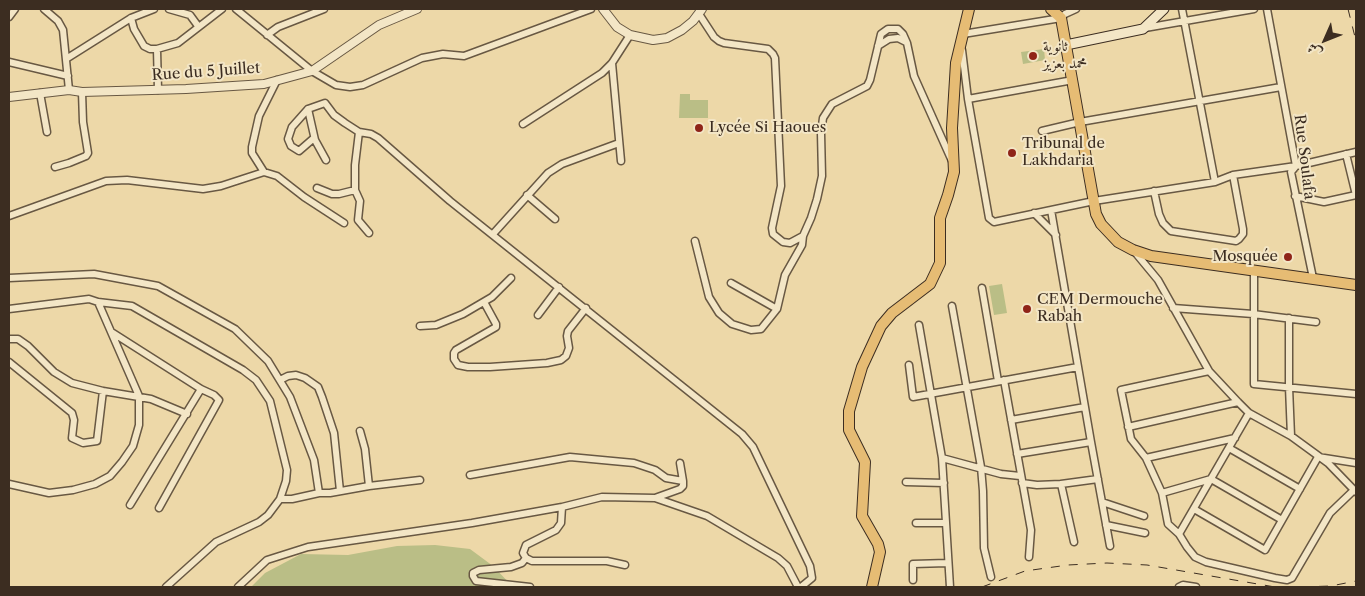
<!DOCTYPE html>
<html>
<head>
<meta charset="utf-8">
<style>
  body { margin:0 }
  #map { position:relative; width:1365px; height:596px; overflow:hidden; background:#edd8a8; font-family:"Libre Caslon Text",Amiri,serif }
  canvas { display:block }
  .frame { position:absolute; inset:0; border:10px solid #3c2d21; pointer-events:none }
  .north { position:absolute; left:1300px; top:15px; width:50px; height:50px; -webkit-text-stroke:4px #f3e6c6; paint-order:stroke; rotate:226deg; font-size:14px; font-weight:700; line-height:20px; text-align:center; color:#3c2d21 }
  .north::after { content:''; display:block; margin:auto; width:18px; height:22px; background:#3c2d21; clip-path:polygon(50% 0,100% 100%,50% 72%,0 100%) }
</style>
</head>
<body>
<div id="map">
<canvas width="1365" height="596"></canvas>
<div class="frame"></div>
<div class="north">ش</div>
</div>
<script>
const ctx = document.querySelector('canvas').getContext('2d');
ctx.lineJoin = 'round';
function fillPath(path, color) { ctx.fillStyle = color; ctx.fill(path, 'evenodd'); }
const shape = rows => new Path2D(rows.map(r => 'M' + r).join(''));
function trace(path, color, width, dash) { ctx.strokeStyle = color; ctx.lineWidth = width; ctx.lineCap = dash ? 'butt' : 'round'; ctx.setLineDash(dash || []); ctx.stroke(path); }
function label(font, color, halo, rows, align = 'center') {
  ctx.font = font + ' "Libre Caslon Text",Amiri,serif'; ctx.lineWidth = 4; ctx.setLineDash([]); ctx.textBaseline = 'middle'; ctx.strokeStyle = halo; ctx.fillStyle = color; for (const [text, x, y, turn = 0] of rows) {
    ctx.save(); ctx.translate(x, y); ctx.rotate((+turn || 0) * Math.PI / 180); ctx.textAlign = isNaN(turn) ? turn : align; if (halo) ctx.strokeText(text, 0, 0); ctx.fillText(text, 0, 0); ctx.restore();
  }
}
const green = shape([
  [1044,49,1045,60,1023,64,1021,52],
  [680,94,690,94,690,100,708,100,708,118,679,118],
  [1002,284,1007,313,994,315,989,286],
  [435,545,470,549,493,566,513,587,251,587,265,573,301,554,348,555,397,546]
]);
const minor = shape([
  [44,9,58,21,63,30,69,90],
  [169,9,190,15,198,26],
  [236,9,312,71,336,85,350,87,363,85,422,58,443,54,464,56,591,9],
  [1182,9,1215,182],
  [1267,9,1296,166,1291,172,1313,278],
  [699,14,714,37,719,41,724,43,768,49,773,54,775,58,781,186,772,228,773,234,783,242,790,243,803,236,811,218,817,199,822,176,821,133,823,118,832,104,867,86,870,80,881,34,888,29,898,29,903,34,907,43,914,76,952,161],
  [9,17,15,9],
  [131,18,134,29,144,46,150,49,157,49,178,43,222,9],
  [1145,28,1254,9],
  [963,34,1061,18,1065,14,1076,9],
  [267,35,278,27,324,9],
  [878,46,889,39,898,38,906,42],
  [157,49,158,90],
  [962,50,968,99,989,218,994,222,1094,201,1215,182,1233,175,1296,166,1356,152],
  [66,59,131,18,154,9],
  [9,62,68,76],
  [612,63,621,161],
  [277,80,259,116,252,147,252,153,264,172,277,176,304,197,344,223],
  [40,93,47,132],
  [968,99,1073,80],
  [308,109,315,140,326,160],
  [523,124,602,73,612,63,630,35],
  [1042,131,1080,122,1281,87],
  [314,138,299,151,291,146,288,139,292,127,308,109,325,103,334,115,345,123,359,132,371,134,378,138,450,201,742,434,753,447,810,566,812,578,801,587],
  [1346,154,1356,195],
  [55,167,69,163,86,156,88,153,83,122,82,92],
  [317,188,332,194,339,194,355,190,355,165,359,132],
  [355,190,360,201,358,220,369,233],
  [1154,191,1159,214,1163,223,1171,231,1236,241,1239,239,1243,234,1243,229,1233,175],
  [527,195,555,219],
  [1295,196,1324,202,1356,195],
  [1051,210,1091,442,1110,546],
  [1034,213,1056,235],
  [9,216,106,181,127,180,203,189,221,186,264,172],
  [493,234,548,173,562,164,619,143],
  [695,241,709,297,719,313,732,324,751,330,761,329,777,309,785,275,802,245,803,236],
  [1134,251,1158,280,1209,371,1238,402,1249,413,1291,436,1328,463,1356,492],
  [1254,270,1254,384,1356,394],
  [9,278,94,274,158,286,235,329,268,361,290,397,314,460,319,493,292,499,280,499],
  [731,283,777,309],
  [982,288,998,381],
  [98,302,132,306,243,370,256,380,270,401,287,470,286,481,280,499,268,515,259,522,216,542,166,587],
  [484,302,496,324,496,327,456,350,454,353,454,359,458,365,468,367,490,367,547,363,561,360,566,356,569,348,567,336,568,331,586,308],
  [952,306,981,467,983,491,984,548,991,577],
  [1173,308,1253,314,1316,322],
  [9,309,89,299,98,302,139,396,139,425,133,446,122,462,110,476,95,484,73,490,49,493,9,484],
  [538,315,559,287],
  [1289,318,1289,387,1291,436],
  [919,325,942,458,950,587],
  [420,326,436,325,463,314,492,297,511,278],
  [113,333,201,389,214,395,219,400,159,508],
  [9,339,18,339,28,346,54,372,72,383,103,391,151,399,187,414],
  [9,362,72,413,74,420,72,438,83,443,97,441,103,391],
  [909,365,913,397,1078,367],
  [1209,371,1121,390,1131,439,1146,458,1162,493,1168,524,1179,534,1187,547,1195,557,1206,562,1275,578,1287,580,1292,578,1330,513,1354,490],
  [280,380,288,376,296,375,305,378,318,387,322,397,334,433,340,491],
  [1004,380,1031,530,1029,557],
  [1011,420,1085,407],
  [1128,427,1238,402],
  [360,431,365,449,369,486],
  [1229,448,1300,489],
  [1017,454,1091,442],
  [942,458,1001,474,1020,476],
  [1146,458,1235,438],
  [680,463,683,481],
  [470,475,570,457,634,463,655,470,666,478,683,481,683,486,680,489,655,498],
  [906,482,944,483],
  [1022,483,1037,485,1061,484,1074,542],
  [1061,484,1098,479],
  [319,493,330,493,369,486,420,480],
  [1162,493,1211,479,1282,520],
  [1102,502,1144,516],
  [130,505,201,389],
  [562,507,561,523,556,530,526,545,523,553,526,558,532,561,607,561,625,565],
  [1194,509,1265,550,1318,457,1356,463],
  [916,523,945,523],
  [1106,525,1145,533],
  [1179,534,1249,413],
  [526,558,522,563,511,567,479,570,473,573,473,576,476,581,530,587],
  [913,580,913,564,947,563],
  [238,587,267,560,308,547,472,523,562,507,602,497,655,498,707,516,778,558,787,566,798,587],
  [1179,587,1183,585,1196,587]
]);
const tertiary = shape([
  [603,9,617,27,630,35,653,40,667,38,682,30,693,21,702,9],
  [9,97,69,90,82,92,186,89,264,84,312,71,379,25,417,9]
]);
const secondary = shape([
  [1066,45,1143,29,1164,9]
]);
const primary = shape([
  [1051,9,1061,18,1096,214,1101,224,1118,242,1133,250,1151,256,1356,285],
  [872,587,880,552,878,544,862,516,865,462,849,430,849,411,862,367,881,326,892,313,930,284,940,263,940,218,948,195,954,172,952,128,956,63,969,9]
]);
const rail = shape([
  [1348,9,1356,41],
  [982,587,1025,571,1068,565,1107,563,1147,565,1275,587],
  [1301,587,1331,586,1356,581]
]);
const markers = [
  [1033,56,5,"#8f2418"],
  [699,128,5,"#8f2418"],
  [1012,153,5,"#8f2418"],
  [1288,257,5,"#8f2418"],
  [1027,309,5,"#8f2418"]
];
const poiNames = [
  ["ثانوية",1043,47],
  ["محمد بعزيز",1043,64],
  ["Lycée Si Haoues",709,128],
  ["Tribunal de",1022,144],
  ["Lakhdaria",1022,161],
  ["Mosquée",1278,257,"right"],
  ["CEM Dermouche",1037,300],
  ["Rabah",1037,317]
];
const streetNames = [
  ["Rue du 5 Juillet",206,72,-4],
  ["Rue Soulafa",1304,157,83]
];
fillPath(green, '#babe86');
trace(minor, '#685843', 9);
trace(tertiary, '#685843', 10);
trace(secondary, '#3c2d21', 11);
trace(primary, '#3c2d21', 12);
trace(minor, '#f3e6c6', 6);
trace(tertiary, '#f3e6c6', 8);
trace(secondary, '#f3e6c6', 9);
trace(primary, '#e6bc74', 10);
trace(rail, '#3c2d21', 1, [9, 9]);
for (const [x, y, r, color] of markers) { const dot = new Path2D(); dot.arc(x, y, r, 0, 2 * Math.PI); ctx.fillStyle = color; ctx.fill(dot); trace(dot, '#f3e6c6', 2); }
label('15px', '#3c2d21', '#f3e6c6', poiNames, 'left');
label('15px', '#3c2d21', '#f3e6c6', streetNames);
</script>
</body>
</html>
